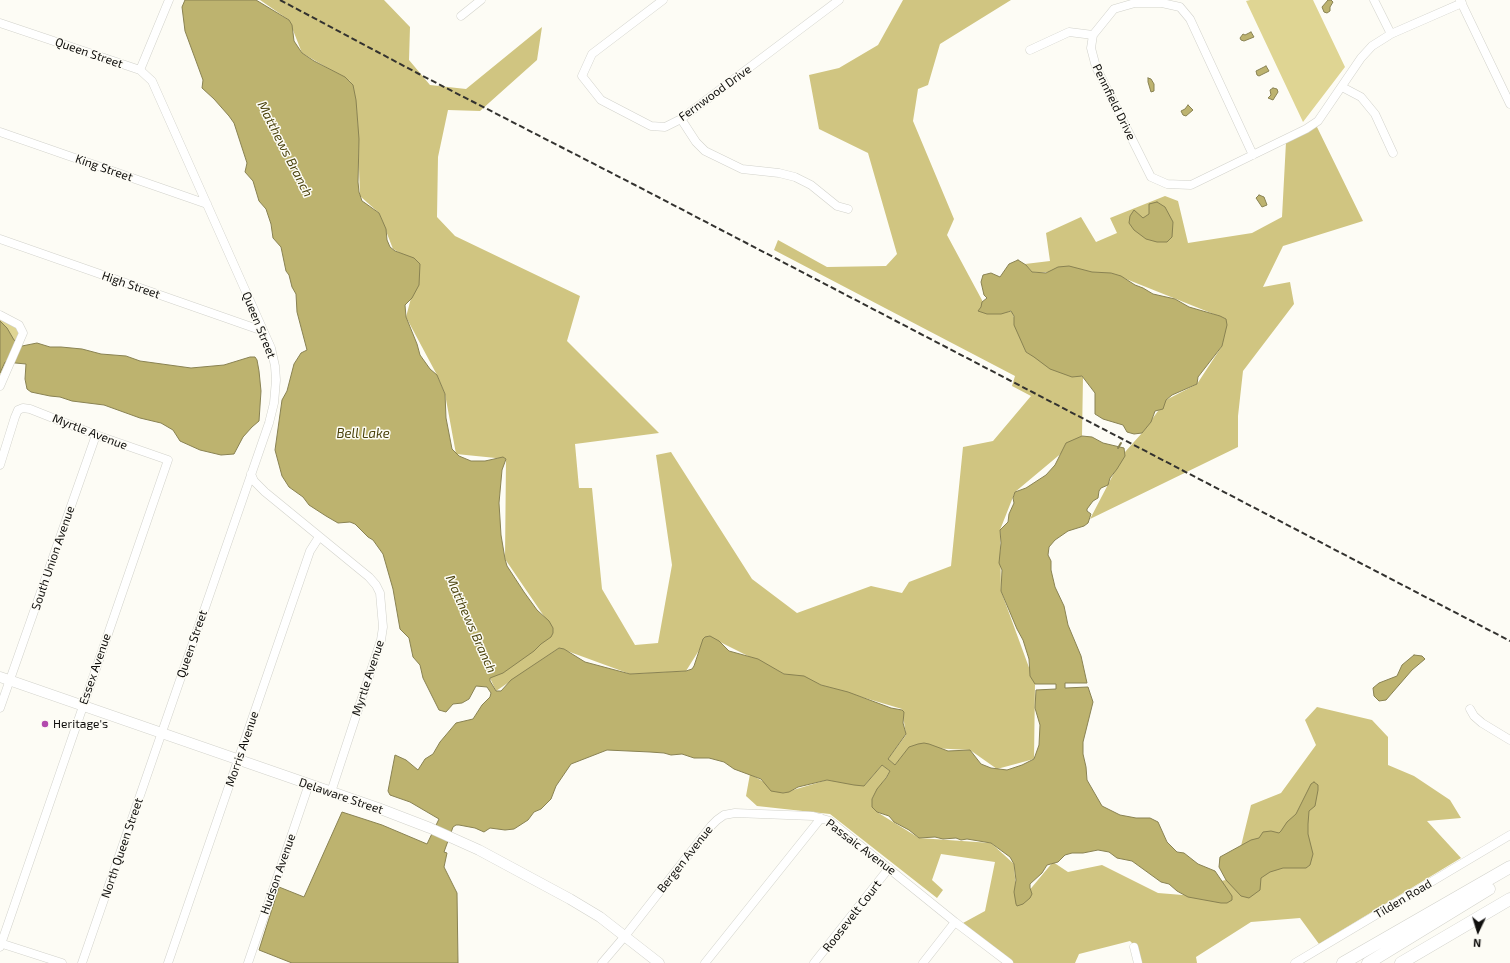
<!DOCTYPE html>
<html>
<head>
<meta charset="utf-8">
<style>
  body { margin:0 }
  #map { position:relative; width:1510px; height:963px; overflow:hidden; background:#fdfcf5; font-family:"Exo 2",sans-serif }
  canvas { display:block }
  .north { position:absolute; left:1458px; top:911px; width:40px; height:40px; -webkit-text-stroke:3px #fdfcf5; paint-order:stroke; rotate:184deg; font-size:11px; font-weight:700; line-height:16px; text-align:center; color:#100f0d }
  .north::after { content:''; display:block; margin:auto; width:14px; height:18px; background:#100f0d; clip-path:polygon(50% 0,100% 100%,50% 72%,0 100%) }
</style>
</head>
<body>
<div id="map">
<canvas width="1510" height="963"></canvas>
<div class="north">N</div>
</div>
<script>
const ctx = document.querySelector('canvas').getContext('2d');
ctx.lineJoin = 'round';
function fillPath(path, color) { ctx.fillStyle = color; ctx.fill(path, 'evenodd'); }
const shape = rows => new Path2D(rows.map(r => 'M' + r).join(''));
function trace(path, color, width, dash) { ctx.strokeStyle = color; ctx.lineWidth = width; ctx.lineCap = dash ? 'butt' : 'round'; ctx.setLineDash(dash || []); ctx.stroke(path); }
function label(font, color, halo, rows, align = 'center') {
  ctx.font = font + ' "Exo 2",sans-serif'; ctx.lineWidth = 3; ctx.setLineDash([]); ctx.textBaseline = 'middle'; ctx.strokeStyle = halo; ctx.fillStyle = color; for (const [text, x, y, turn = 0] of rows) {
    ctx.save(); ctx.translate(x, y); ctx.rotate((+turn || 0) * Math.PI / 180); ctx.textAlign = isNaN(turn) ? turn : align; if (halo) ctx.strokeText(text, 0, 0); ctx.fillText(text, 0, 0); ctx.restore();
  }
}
const green = shape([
  [1250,0,1313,0,1345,67,1303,122,1246,1],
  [0,315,23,333,0,386]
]);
const forest = shape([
  [260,0,384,0,410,27,409,60,430,85,466,89,542,27,537,60,490,102,480,111,448,110,438,157,437,217,455,236,580,296,567,341,659,433,575,444,579,488,592,488,602,589,635,645,658,643,672,565,656,455,671,452,752,579,797,613,871,586,902,593,909,582,951,566,963,447,993,441,1031,396,1012,386,1015,376,774,250,778,240,827,267,886,266,897,254,868,153,819,129,809,75,839,68,878,45,903,0,1011,0,940,44,928,85,918,89,913,121,954,219,947,235,983,302,981,312,1012,312,1026,352,1083,377,1082,436,1015,492,1000,530,1001,591,1035,684,1034,759,997,769,970,750,910,747,895,765,888,759,906,735,902,709,784,674,708,636,686,671,630,674,559,648,496,691,490,678,552,628,505,559,506,459,456,454,445,394,437,375,406,317,420,264,393,249,379,213,360,196,357,114,350,81,302,53,289,20],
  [1316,125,1363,221,1283,246,1263,287,1290,282,1294,304,1243,371,1238,416,1238,447,1090,519,1125,452,1142,433,1166,400,1197,384,1222,346,1226,319,1111,273,1032,272,1025,264,1050,261,1046,233,1081,217,1096,242,1117,233,1110,218,1165,196,1178,201,1188,243,1252,233,1282,217,1286,142],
  [1317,707,1372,720,1388,737,1388,765,1414,776,1450,800,1461,818,1427,821,1461,858,1319,944,1300,918,1251,922,1196,957,1197,963,1142,963,1138,949,1130,941,1079,954,1075,963,1012,963,963,923,985,911,995,862,941,854,932,880,943,890,937,898,830,814,757,806,746,796,750,774,783,793,827,780,865,785,882,765,890,771,872,799,877,812,919,838,991,843,1014,864,1017,905,1053,862,1068,872,1102,865,1158,893,1232,899,1216,882,1226,880,1219,859,1241,846,1251,805,1281,793,1316,745,1305,720]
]);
const water = shape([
  [185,0,256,0,289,20,292,25,294,41,302,53,314,61,345,77,353,85,356,100,359,139,358,182,359,192,362,201,365,203,379,213,386,229,387,240,390,247,395,251,414,258,420,264,419,285,412,298,405,305,406,317,417,344,420,355,430,369,437,375,445,394,446,418,452,449,459,456,471,461,485,461,503,457,506,459,502,470,499,503,501,535,505,559,507,566,524,592,537,610,549,621,553,628,553,633,551,637,541,644,534,651,503,673,490,678,490,681,496,691,501,691,511,680,559,648,564,649,585,662,630,674,686,671,692,669,694,666,703,639,705,637,710,636,719,641,729,651,758,659,784,674,804,676,821,685,848,692,891,708,902,710,904,712,903,723,906,734,888,759,895,765,909,747,918,744,924,743,929,744,948,751,970,750,981,764,991,768,1007,770,1022,765,1034,759,1039,745,1040,725,1035,708,1036,690,1056,689,1056,684,1035,684,1030,676,1029,659,1023,640,1017,629,1001,591,1002,570,999,563,1001,543,1000,530,1008,522,1009,514,1014,503,1013,498,1015,492,1026,488,1046,475,1055,465,1066,443,1082,436,1092,437,1103,443,1124,448,1125,456,1117,469,1110,478,1108,485,1101,488,1099,491,1098,498,1093,501,1087,509,1087,511,1091,514,1088,523,1084,526,1068,531,1055,540,1049,547,1048,555,1051,561,1051,570,1055,587,1064,606,1068,625,1081,656,1087,683,1065,683,1065,688,1088,687,1093,702,1083,742,1083,754,1086,767,1087,780,1102,806,1120,815,1136,818,1150,818,1158,822,1167,842,1177,852,1184,853,1198,864,1215,871,1232,896,1232,900,1227,903,1221,903,1188,897,1177,891,1169,884,1161,882,1132,861,1117,858,1109,852,1098,850,1083,853,1072,853,1065,855,1058,862,1047,865,1042,873,1030,884,1030,888,1032,894,1030,898,1023,904,1017,906,1016,904,1014,892,1016,880,1014,864,1010,857,991,843,967,839,961,840,956,838,943,839,935,837,919,838,909,830,894,822,889,816,877,812,872,807,872,799,877,789,886,778,890,771,882,765,864,786,854,785,827,780,798,787,789,792,783,793,771,791,761,779,734,769,724,762,709,758,694,758,682,754,671,755,664,753,650,752,607,750,571,764,556,786,551,799,541,809,534,812,528,820,514,829,505,830,490,828,484,832,475,828,459,825,456,825,453,827,444,852,447,853,444,867,457,893,458,963,292,963,259,950,279,887,304,897,342,812,382,825,427,844,439,819,410,802,390,795,388,791,395,755,406,760,418,770,425,759,433,754,440,742,456,723,473,719,482,705,490,697,491,693,487,687,476,686,469,699,462,703,453,704,446,712,439,710,423,678,420,665,413,657,409,638,400,629,393,589,383,554,373,540,368,537,355,524,350,522,338,523,326,516,309,505,303,497,289,487,282,476,275,450,282,400,287,391,294,364,301,353,307,350,297,312,296,294,292,287,289,275,286,271,281,247,273,238,271,224,266,209,259,201,253,181,245,172,247,163,234,123,229,116,214,99,202,88,203,80,185,31,182,7,185,0],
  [1328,0,1331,0,1333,2,1330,7,1330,11,1327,13,1324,12,1322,7,1328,0],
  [1251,32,1254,37,1244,41,1241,40,1240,38,1243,34,1245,35,1251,32],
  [1266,66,1269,71,1259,76,1257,75,1256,71,1266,66],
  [1148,78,1151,79,1154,84,1154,91,1151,92,1148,82,1148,78],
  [1273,88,1277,89,1278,92,1273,100,1268,98,1271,95,1270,90,1273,88],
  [1188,105,1193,110,1186,116,1183,115,1181,111,1185,109,1188,105],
  [1259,195,1264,197,1267,205,1262,207,1256,198,1259,195],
  [1157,202,1165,207,1173,222,1172,237,1167,242,1157,242,1146,239,1134,230,1129,223,1130,216,1134,210,1143,218,1149,214,1149,204,1157,202],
  [1018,260,1026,265,1032,272,1046,273,1058,267,1069,266,1092,272,1111,273,1121,276,1135,285,1143,288,1153,294,1175,299,1189,307,1220,316,1226,319,1227,325,1222,346,1198,377,1197,384,1172,395,1166,400,1163,409,1155,411,1151,422,1142,433,1134,434,1127,432,1123,425,1103,419,1095,414,1095,393,1082,376,1072,377,1050,369,1034,357,1026,352,1014,325,1014,316,1011,311,1001,314,987,314,978,311,981,307,982,302,987,298,984,295,981,282,983,275,991,273,1000,277,1009,264,1018,260],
  [0,321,7,328,14,340,20,345,22,346,37,343,50,347,61,347,82,349,101,354,126,356,140,361,191,368,224,365,250,357,255,357,257,360,259,371,261,391,259,421,252,427,243,437,234,454,221,455,200,450,180,441,173,430,161,423,140,418,104,405,72,401,60,397,50,396,31,392,27,389,25,379,26,364,5,362,0,373,0,321],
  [1414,655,1422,656,1425,659,1412,670,1386,700,1379,701,1374,696,1373,688,1379,683,1397,676,1402,665,1414,655],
  [1314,782,1318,785,1318,790,1315,806,1309,811,1308,824,1308,834,1313,854,1310,865,1306,868,1283,868,1270,872,1261,878,1260,890,1249,898,1241,896,1226,880,1219,867,1220,857,1251,840,1259,838,1263,832,1271,831,1279,833,1281,831,1287,822,1296,814,1311,784,1314,782]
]);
const stream = shape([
  [1118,448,1121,443]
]);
const minor = shape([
  [663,0,592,54,582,76,601,100,651,126,665,127,681,119,839,0],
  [1374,0,1391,34],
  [1460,0,1510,104],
  [461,16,481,0],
  [0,23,140,70,152,81,271,348,275,366,276,380,274,403,269,423,82,963],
  [1030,50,1069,32,1093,35],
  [140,70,169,0],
  [1342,87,1361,97,1375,114,1393,153],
  [681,119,696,142,705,151,742,169,779,173,795,177,811,185,837,206,848,209],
  [0,132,207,204],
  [1253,155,1190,19,1180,7,1162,3,1135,3,1114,9,1093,35,1091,48,1096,67,1151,177,1167,184,1191,185,1306,129,1318,121,1361,58,1372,46,1391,34,1462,3],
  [0,239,263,331],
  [0,315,19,325,23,333,0,386],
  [0,465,15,417,18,410,23,408,30,409,96,435,168,460,0,947],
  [251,474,254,481,265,492,369,577,376,585,380,593,383,627,381,640,331,792],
  [0,708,96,435],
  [1470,709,1474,716,1482,723,1510,740],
  [0,943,62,963],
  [1134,947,1138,963],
  [168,963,310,551,319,537],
  [248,963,309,784],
  [602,963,625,936,711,826,717,820,724,815,735,813,813,816,830,821,955,922,1009,963],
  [705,963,821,818],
  [814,963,889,868],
  [923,963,955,922],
  [1295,963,1510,835]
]);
const major = shape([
  [0,677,378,808,430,828,479,850,570,899,600,917,659,963]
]);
const highway = shape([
  [1343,963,1510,867],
  [1368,963,1489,889],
  [1401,963,1510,899]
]);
const rail = shape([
  [280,0,419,74,635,185,1510,641]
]);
const markers = [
  [45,724,4,"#b24aad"]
];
const streetNames = [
  ["Queen Street",89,53,19],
  ["Fernwood Drive",715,93,-36],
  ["Pennfield Drive",1114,102,64],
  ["King Street",104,168,19],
  ["High Street",131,285,19],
  ["Queen Street",259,325,68],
  ["Myrtle Avenue",90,432,21],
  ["South Union Avenue",53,558,-71],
  ["Queen Street",192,644,-71],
  ["Essex Avenue",95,669,-71],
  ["Myrtle Avenue",368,678,-72],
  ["Morris Avenue",242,749,-71],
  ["Delaware Street",341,796,19],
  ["Passaic Avenue",861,847,37],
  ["North Queen Street",122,848,-71],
  ["Bergen Avenue",685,859,-52],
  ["Hudson Avenue",278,874,-71],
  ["Tilden Road",1403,899,-31],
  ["Roosevelt Court",852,916,-52]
];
const poiNames = [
  ["Heritage's",53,724]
];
const waterNames = [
  ["Matthews Branch",285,149,63],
  ["Bell Lake",363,434],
  ["Matthews Branch",471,624,66]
];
fillPath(green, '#dfd593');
fillPath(forest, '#d0c581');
fillPath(water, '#bdb36f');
trace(water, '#898252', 1);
trace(stream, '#898252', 2);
trace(minor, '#d2d2cb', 9);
trace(major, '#d2d2cb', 11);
trace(highway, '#d2d2cb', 13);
trace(minor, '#fff', 8);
trace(major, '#fff', 10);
trace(highway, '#fff', 12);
trace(rail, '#33322f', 2, [6, 3]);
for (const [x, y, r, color] of markers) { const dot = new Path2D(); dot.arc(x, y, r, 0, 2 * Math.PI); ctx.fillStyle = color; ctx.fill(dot); trace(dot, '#fdfcf5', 1.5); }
label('12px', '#100f0d', '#fdfcf5', streetNames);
label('12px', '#100f0d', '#fdfcf5', poiNames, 'left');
label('italic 13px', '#4a420c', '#fdfcf5', waterNames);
</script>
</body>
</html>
